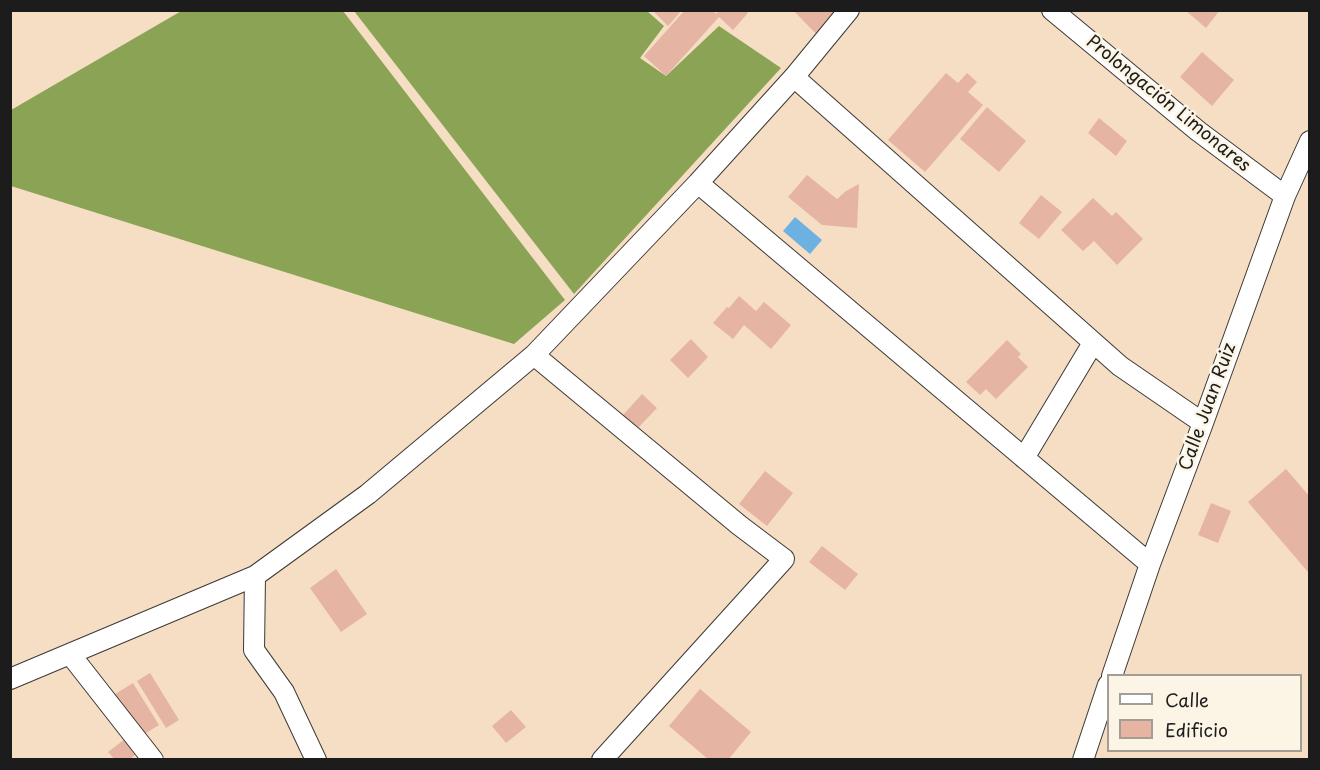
<!DOCTYPE html>
<html>
<head>
<meta charset="utf-8">
<style>
  body { margin:0 }
  #map { position:relative; width:1320px; height:770px; overflow:hidden; background:#f5dec3; font-family:"Playpen Sans",sans-serif }
  canvas { display:block }
  .frame { position:absolute; inset:0; border:12px solid #1c1c1c; pointer-events:none }
  .legend { position:absolute; left:1107px; top:674px; width:195px; height:78px; box-sizing:border-box; background:#fcf5e5; border:2px solid #a29e95; margin:0; padding:8px 10px; list-style:none; font-size:18px; color:#1c1c1c }
  .legend li { display:flex; align-items:center; gap:12px; height:30px }
  .legend b { width:30px; border:2px solid #a29e95 }
</style>
</head>
<body>
<div id="map">
<canvas width="1320" height="770"></canvas>
<div class="frame"></div>
<ul class="legend">
<li><b style="height:8px;background:#fff"></b>Calle</li>
<li><b style="height:16px;background:#e6b4a3"></b>Edificio</li>
</ul>
</div>
<script>
const ctx = document.querySelector('canvas').getContext('2d');
ctx.lineJoin = 'round';
function fillPath(path, color) { ctx.fillStyle = color; ctx.fill(path, 'evenodd'); }
const shape = rows => new Path2D(rows.map(r => 'M' + r).join(''));
function trace(path, color, width, dash) { ctx.strokeStyle = color; ctx.lineWidth = width; ctx.lineCap = dash ? 'butt' : 'round'; ctx.setLineDash(dash || []); ctx.stroke(path); }
function label(font, color, halo, rows, align = 'center') {
  ctx.font = font + ' "Playpen Sans",sans-serif'; ctx.lineWidth = 5; ctx.setLineDash([]); ctx.textBaseline = 'middle'; ctx.strokeStyle = halo; ctx.fillStyle = color; for (const [text, x, y, turn = 0] of rows) {
    ctx.save(); ctx.translate(x, y); ctx.rotate((+turn || 0) * Math.PI / 180); ctx.textAlign = isNaN(turn) ? turn : align; if (halo) ctx.strokeText(text, 0, 0); ctx.fillText(text, 0, 0); ctx.restore();
  }
}
const forest = shape([
  [183,10,343,11,565,300,514,344,11,186,11,110],
  [354,11,647,11,664,26,640,58,666,76,719,26,781,68,574,294]
]);
const water = shape([
  [795,217,822,240,810,254,783,231]
]);
const building = shape([
  [652,10,682,10,668,26],
  [685,10,712,10,716,14,719,10,745,10,748,13,733,30,719,17,666,76,644,56],
  [793,10,845,10,822,40],
  [1185,10,1220,10,1206,28],
  [1202,52,1234,80,1212,106,1180,77],
  [946,73,958,83,967,73,977,82,968,92,983,105,925,172,888,140],
  [987,107,1026,141,999,172,960,139],
  [1099,118,1127,141,1116,156,1088,133],
  [807,175,837,199,846,191,859,184,857,228,822,225,788,197],
  [1041,195,1062,212,1039,239,1019,223],
  [1093,198,1112,216,1116,212,1143,239,1117,265,1094,241,1083,251,1061,230],
  [739,296,756,311,764,302,791,325,771,349,744,325,733,339,713,323,727,307,729,308],
  [691,339,708,357,688,378,670,360],
  [1007,340,1021,354,1018,357,1028,367,996,399,986,389,980,395,966,382],
  [642,394,657,408,637,429,623,415],
  [1286,469,1310,497,1310,570,1308,572,1248,502],
  [765,471,793,493,767,526,739,504],
  [1211,503,1231,511,1218,543,1198,535],
  [822,546,858,574,845,590,809,562],
  [336,569,367,614,341,632,310,588],
  [150,673,179,720,166,728,137,681],
  [133,683,159,725,138,738,112,696],
  [700,689,751,732,728,760,709,760,669,726],
  [511,710,526,727,506,743,492,726],
  [125,739,136,754,129,760,115,760,108,752]
]);
const street = shape([
  [1052,10,1198,131,1285,196],
  [794,77,1120,366,1203,423],
  [698,183,1150,564],
  [1024,458,1093,343],
  [70,654,153,760],
  [1112,676,1150,564,1203,423,1285,196,1310,141],
  [10,679,255,576],
  [316,760,284,692,254,650,255,576,368,494,534,355],
  [602,760,784,559,739,525,534,355,698,183,794,77,849,10],
  [1083,760,1108,685]
]);
const streetNames = [
  ["Prolongación Limonares",1168,104,39],
  ["Calle Juan Ruiz",1208,407,-70]
];
fillPath(forest, '#8aa354');
fillPath(water, '#6db0e2');
fillPath(building, '#e6b4a3');
trace(street, '#3d3935', 22);
trace(street, '#fff', 20);
label('18px', '#1c1c1c', '#fcf5e5', streetNames);
</script>
</body>
</html>
